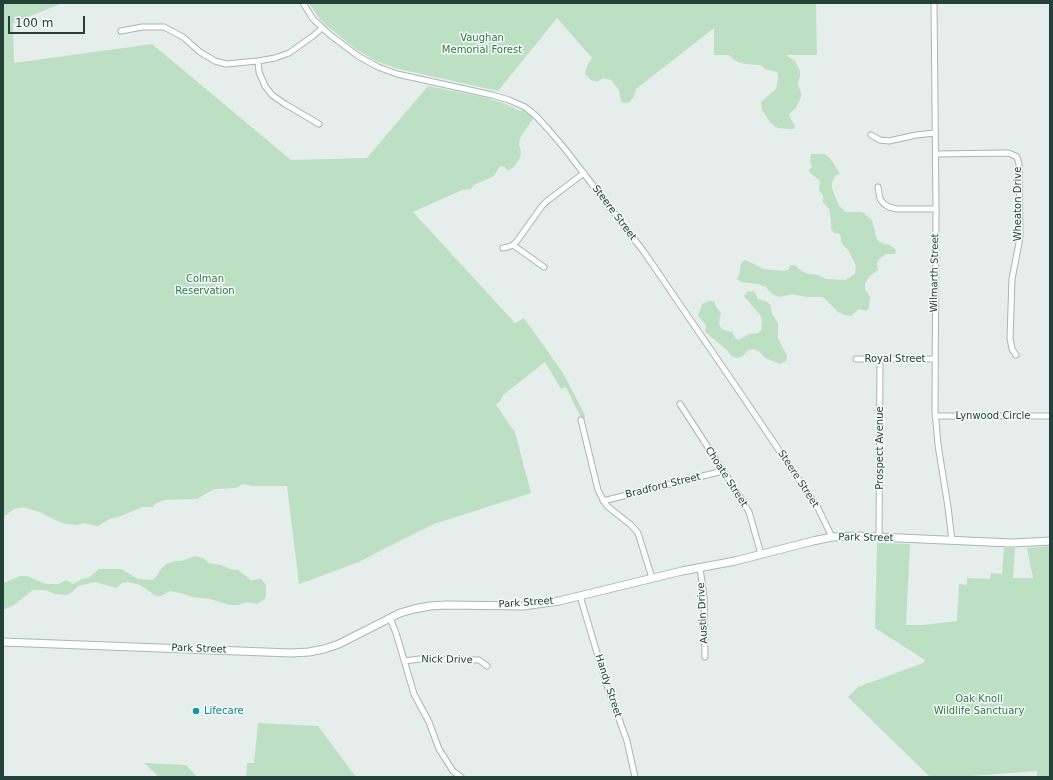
<!DOCTYPE html>
<html>
<head>
<meta charset="utf-8">
<style>
  body { margin:0 }
  #map { position:relative; width:1053px; height:780px; overflow:hidden; background:#e5eeea; font-family:"DejaVu Sans",sans-serif }
  canvas { display:block }
  .frame { position:absolute; inset:0; border:4px solid #234138; pointer-events:none }
  .scale { position:absolute; left:8px; top:16px; width:77px; height:18px; box-sizing:border-box; border:2px solid #234138; border-top:0; padding-left:5px; font-size:12px; line-height:14px; white-space:nowrap; color:#234138; -webkit-text-stroke:3px #f6faf8; paint-order:stroke }
</style>
</head>
<body>
<div id="map">
<canvas width="1053" height="780"></canvas>
<div class="frame"></div>
<div class="scale">100 m</div>
</div>
<script>
const ctx = document.querySelector('canvas').getContext('2d');
ctx.lineJoin = 'round';
function fillPath(path, color) { ctx.fillStyle = color; ctx.fill(path, 'evenodd'); }
const shape = rows => new Path2D(rows.map(r => 'M' + r).join(''));
function trace(path, color, width, dash) { ctx.strokeStyle = color; ctx.lineWidth = width; ctx.lineCap = dash ? 'butt' : 'round'; ctx.setLineDash(dash || []); ctx.stroke(path); }
function label(font, color, halo, rows, align = 'center') {
  ctx.font = font + ' "DejaVu Sans",sans-serif'; ctx.lineWidth = 3; ctx.setLineDash([]); ctx.textBaseline = 'middle'; ctx.strokeStyle = halo; ctx.fillStyle = color; for (const [text, x, y, turn = 0] of rows) {
    ctx.save(); ctx.translate(x, y); ctx.rotate((+turn || 0) * Math.PI / 180); ctx.textAlign = isNaN(turn) ? turn : align; if (halo) ctx.strokeText(text, 0, 0); ctx.fillText(text, 0, 0); ctx.restore();
  }
}
const green = shape([
  [3,3,63,3,13,23,14,63,152,44,291,160,367,158,428,86,483,97,503,103,520,111,525,109,532,114,533,119,520,138,519,145,521,152,520,158,514,167,507,171,505,167,500,166,494,176,474,185,471,189,462,190,413,212,515,323,524,318,563,373,585,415,585,418,581,419,580,416,566,387,561,389,545,362,503,395,500,401,496,405,515,432,531,493,434,524,384,549,359,562,299,584,287,486,253,486,243,484,236,488,214,489,197,499,165,500,157,503,152,507,143,507,121,516,110,519,98,526,84,523,77,525,66,524,55,520,40,512,23,507,14,509,6,515,3,516],
  [309,3,816,3,817,55,786,55,795,61,800,71,800,75,798,84,801,93,801,97,796,108,789,114,790,117,795,126,794,129,788,129,778,128,774,126,770,122,762,110,761,103,763,100,776,89,778,79,778,73,774,71,765,69,760,65,745,64,738,62,733,59,729,55,714,55,714,28,636,89,635,95,630,102,626,103,621,102,619,90,611,80,603,78,597,82,591,80,585,74,587,66,592,58,557,18,498,91,395,68,376,61,356,49,327,26,319,18],
  [811,154,824,154,830,158,840,174,835,176,832,182,832,188,839,206,846,212,862,212,872,220,877,240,884,244,890,245,896,250,895,254,886,254,878,260,877,264,878,270,870,276,865,283,865,289,870,297,869,308,866,311,859,309,851,316,845,315,838,312,823,297,806,297,793,294,779,297,772,294,766,287,758,284,741,282,737,279,740,272,740,267,742,262,745,260,764,269,784,271,789,269,790,265,795,265,802,271,809,274,818,275,826,279,845,280,855,274,856,266,849,251,842,244,840,234,834,233,831,229,831,220,829,209,823,202,823,195,819,190,820,181,808,171,812,167,810,161],
  [754,291,758,299,765,301,770,304,772,314,778,323,778,338,787,356,786,361,780,364,765,358,760,352,753,349,748,350,743,356,737,358,731,356,727,350,705,332,706,325,698,316,702,304,709,301,714,301,716,307,721,313,719,322,720,327,724,330,732,332,736,339,739,340,749,334,758,333,761,331,762,321,761,316,744,296,747,292],
  [877,543,910,544,906,625,923,625,957,621,959,584,967,585,967,578,990,579,991,573,1002,574,1004,548,1015,548,1013,578,1033,578,1027,548,1050,546,1050,777,1037,777,1037,771,958,777,928,777,929,776,848,697,858,687,923,663,925,660,875,628],
  [195,556,203,558,209,563,221,565,230,569,238,570,251,580,261,579,266,585,266,595,265,599,257,604,247,602,238,605,229,605,210,599,192,597,184,594,170,591,161,596,156,596,140,585,128,582,122,583,116,588,95,582,78,586,71,593,67,595,55,594,45,590,33,590,14,605,3,610,3,583,6,582,20,576,27,576,46,584,59,584,66,580,73,584,82,579,88,578,99,569,121,569,138,579,152,580,156,577,161,569,166,564,175,561,181,561],
  [258,723,318,726,356,777,246,777,247,763,254,763],
  [144,763,186,765,197,777,159,777]
]);
const street = shape([
  [303,3,313,19,329,34,358,56,378,67,397,74,492,95,509,100,525,107,535,115,548,129,565,149,644,252,737,388,818,508,832,537],
  [934,3,936,209,935,410,938,445,948,507,952,541],
  [121,31,142,27,164,27,183,37,200,52,215,61,226,64,258,61,275,58,289,53,313,36,322,28],
  [258,61,259,72,265,86,272,95,285,104,319,124],
  [871,135,880,140,889,141,916,135,935,133],
  [936,154,1008,153,1011,154,1017,157,1019,164,1020,235,1019,243,1012,279,1010,338,1012,349,1016,355],
  [878,187,880,199,884,204,889,207,897,209,936,209],
  [513,245,544,267],
  [503,248,508,247,513,245,517,241,542,206,547,201,584,173],
  [856,359,935,359],
  [680,404,742,500,749,512,761,554],
  [935,416,1050,416],
  [581,420,598,490,601,496,607,506,631,525,638,533,652,578],
  [603,501,723,471],
  [879,538,880,359],
  [700,568,704,597,705,657],
  [580,596,606,683,627,741,635,777],
  [390,618,396,633,414,694,429,722,439,749,453,771,461,777],
  [405,661,419,659,479,660,487,666]
]);
const secondary = shape([
  [3,642,291,653,309,652,324,649,339,644,400,613,414,609,430,606,446,605,523,606,559,601,682,571,735,561,813,541,832,537,856,536,1011,543,1032,542,1050,541]
]);
const markers = [
  [196,711,4,"#0f9aa8"]
];
const parkNames = [
  ["Vaughan",482,38],
  ["Memorial Forest",482,50],
  ["Colman",205,279],
  ["Reservation",205,291],
  ["Oak Knoll",979,699],
  ["Wildlife Sanctuary",979,711]
];
const streetNames = [
  ["Wheaton Drive",1018,204,-90],
  ["Steere Street",614,213,53],
  ["Wilmarth Street",935,273,-89],
  ["Royal Street",895,359],
  ["Lynwood Circle",993,416],
  ["Prospect Avenue",880,448,-90],
  ["Choate Street",726,477,57],
  ["Steere Street",798,479,57],
  ["Bradford Street",663,486,-14],
  ["Park Street",866,538,1],
  ["Park Street",526,603,-4],
  ["Austin Drive",703,613,-93],
  ["Park Street",199,649,2],
  ["Nick Drive",447,660,1],
  ["Handy Street",608,686,72]
];
const cultureNames = [
  ["Lifecare",204,711]
];
fillPath(green, '#bde0c5');
trace(street, '#a7b7b1', 7);
trace(secondary, '#a2bbb1', 9);
trace(street, '#fff', 5);
trace(secondary, '#fff', 7);
for (const [x, y, r, color] of markers) { const dot = new Path2D(); dot.arc(x, y, r, 0, 2 * Math.PI); ctx.fillStyle = color; ctx.fill(dot); trace(dot, '#f6faf8', 1.5); }
label('10px', '#2b7a46', '#f6faf8', parkNames);
label('10px', '#234138', '#f6faf8', streetNames);
label('10px', '#0d838f', '#f6faf8', cultureNames, 'left');
</script>
</body>
</html>
